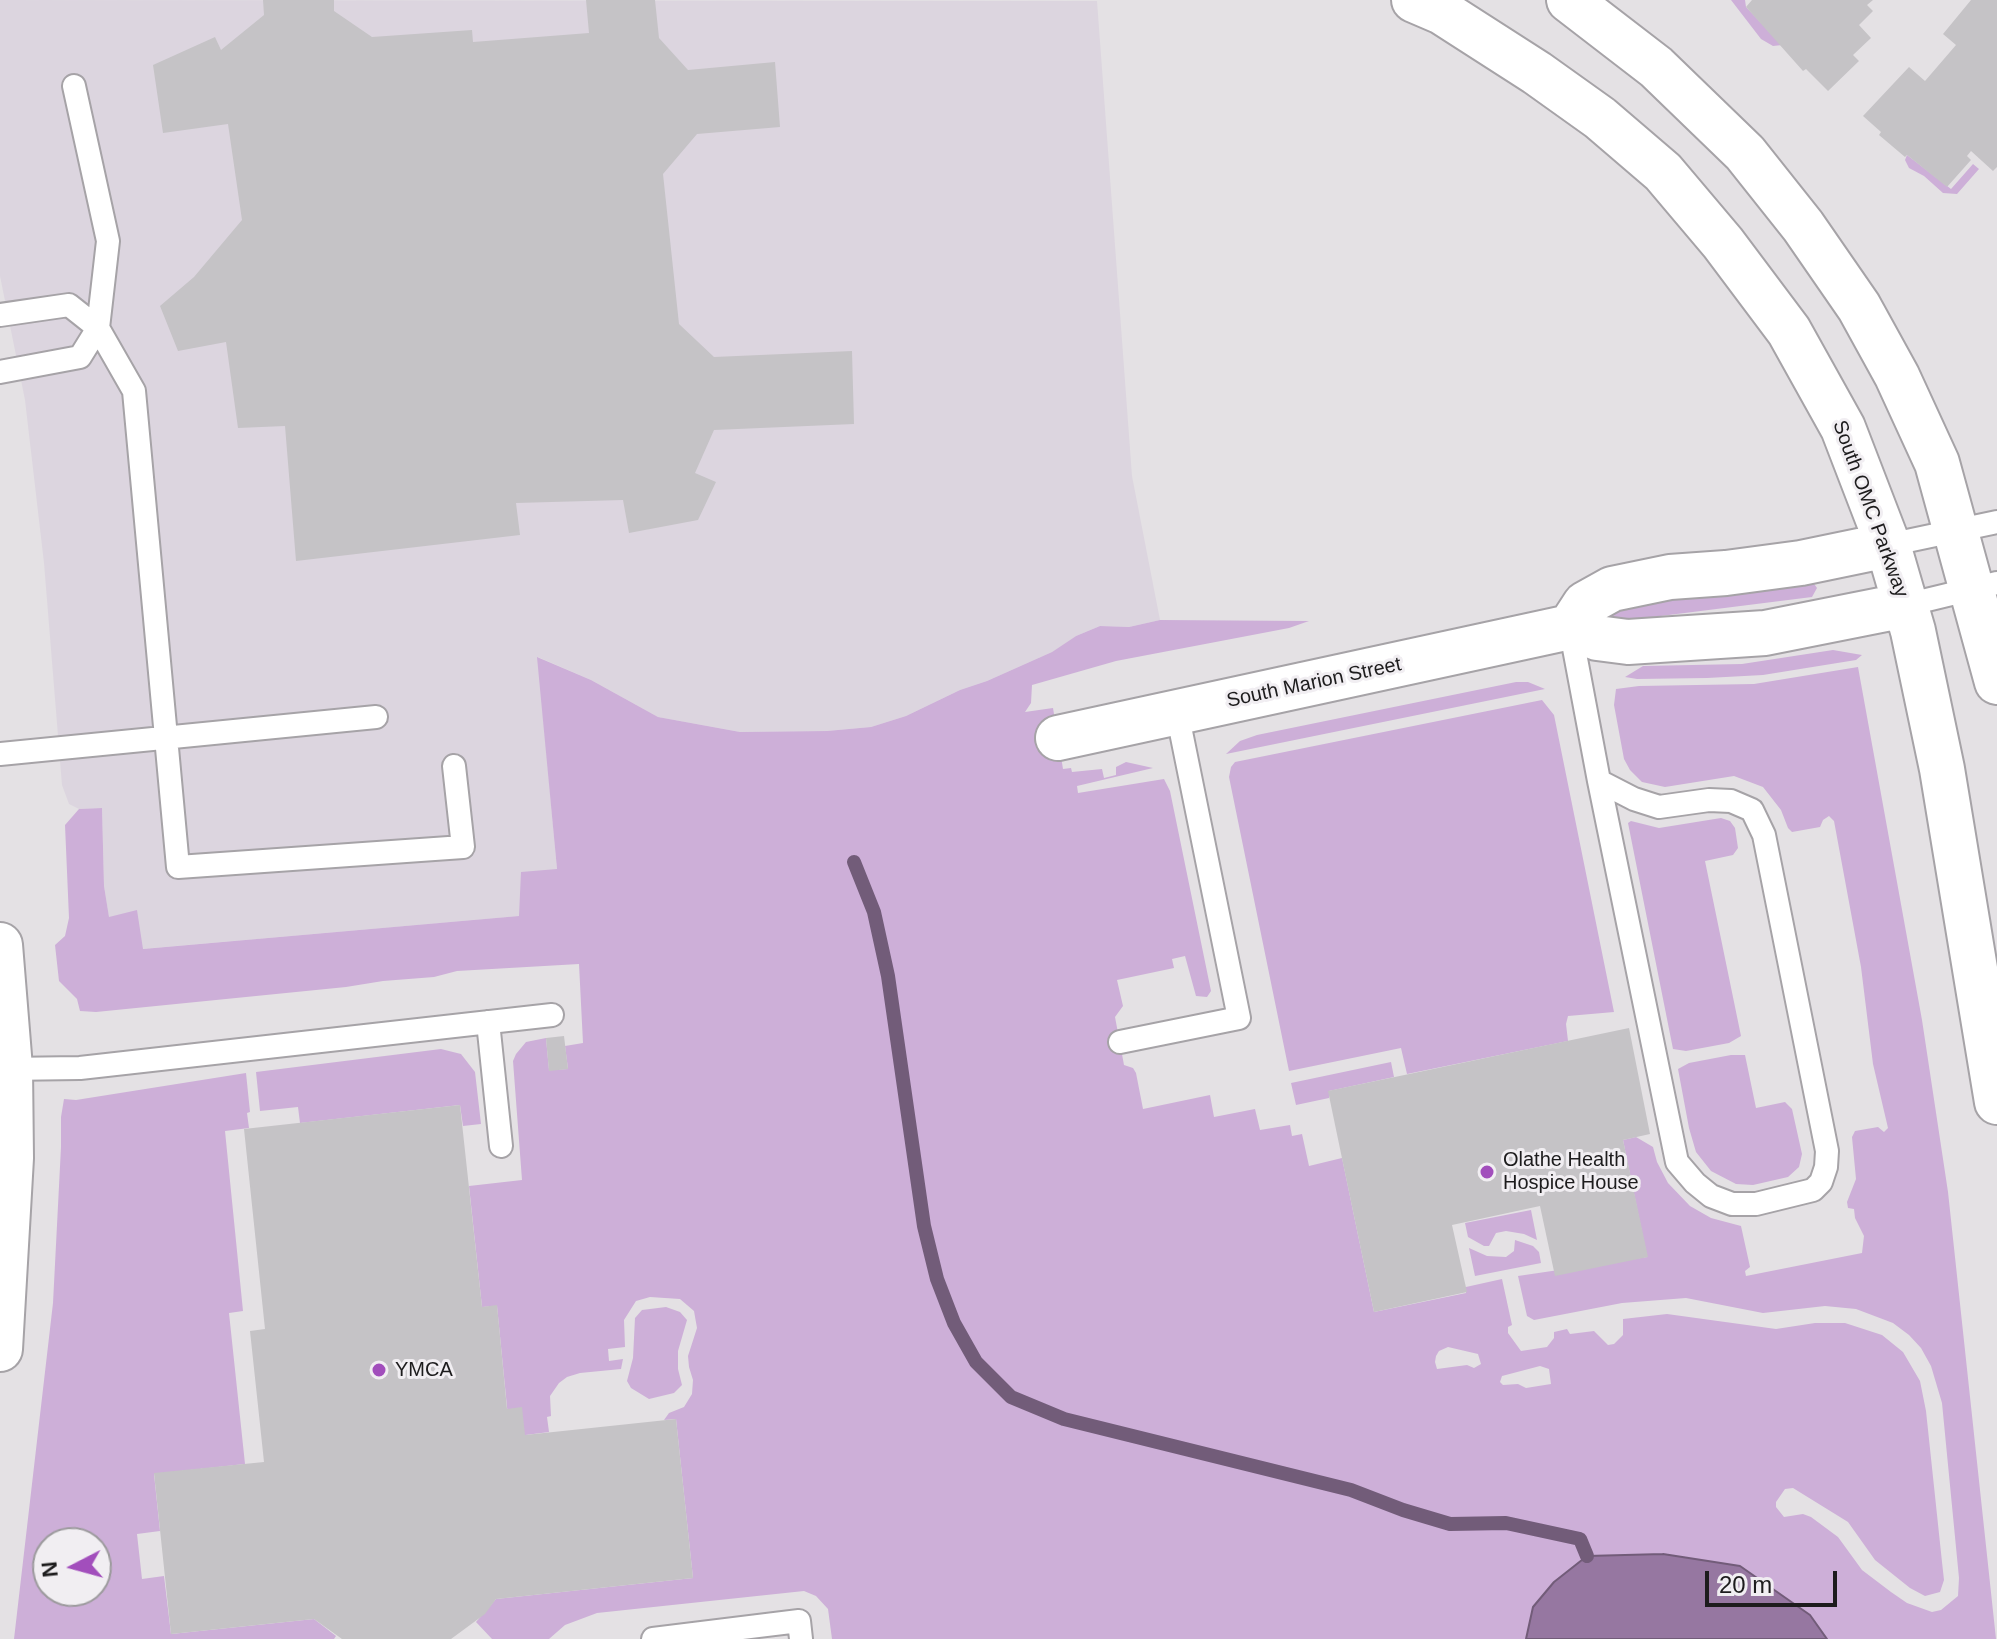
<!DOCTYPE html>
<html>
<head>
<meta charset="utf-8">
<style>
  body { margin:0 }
  #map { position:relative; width:1997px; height:1639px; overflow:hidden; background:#e4e1e4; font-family:Helvetica,sans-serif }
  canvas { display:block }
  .north { position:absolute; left:32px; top:1527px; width:80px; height:80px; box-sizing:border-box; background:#f1eef2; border:2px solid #9c9a9d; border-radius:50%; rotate:264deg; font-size:22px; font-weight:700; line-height:32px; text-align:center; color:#1d1c1d }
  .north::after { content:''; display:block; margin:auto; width:28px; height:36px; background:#a24ebc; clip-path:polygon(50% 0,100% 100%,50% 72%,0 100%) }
  .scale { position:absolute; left:1705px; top:1571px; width:132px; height:36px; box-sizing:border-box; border:4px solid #1d1c1d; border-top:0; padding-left:10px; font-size:24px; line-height:28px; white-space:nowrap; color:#1d1c1d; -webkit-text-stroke:6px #f1eef2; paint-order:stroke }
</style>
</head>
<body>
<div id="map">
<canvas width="1997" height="1639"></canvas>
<div class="north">N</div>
<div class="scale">20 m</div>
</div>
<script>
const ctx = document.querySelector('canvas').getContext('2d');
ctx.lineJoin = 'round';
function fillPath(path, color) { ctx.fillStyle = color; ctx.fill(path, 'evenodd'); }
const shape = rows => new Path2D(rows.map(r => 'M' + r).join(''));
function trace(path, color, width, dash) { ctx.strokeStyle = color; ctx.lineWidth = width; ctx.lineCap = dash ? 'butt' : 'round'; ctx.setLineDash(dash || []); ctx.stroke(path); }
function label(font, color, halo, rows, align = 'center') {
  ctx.font = font + ' Helvetica,sans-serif'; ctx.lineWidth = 6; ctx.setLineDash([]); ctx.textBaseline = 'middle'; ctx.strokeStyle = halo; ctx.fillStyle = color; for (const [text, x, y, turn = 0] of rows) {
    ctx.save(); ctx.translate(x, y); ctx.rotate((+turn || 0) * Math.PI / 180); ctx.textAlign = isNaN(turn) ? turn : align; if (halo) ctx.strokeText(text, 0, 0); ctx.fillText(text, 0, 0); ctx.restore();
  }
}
const built = shape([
  [0,0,1097,1,1132,476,1160,620,1129,627,1100,626,1076,636,1052,652,987,681,960,690,906,716,871,727,827,731,740,732,658,717,591,680,538,657,557,870,520,916,142,949,109,918,104,886,102,808,79,809,69,804,62,785,44,563,25,400,0,276]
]);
const green = shape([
  [1731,0,1745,0,1746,7,1782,45,1773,46,1761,39],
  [1907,155,1951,189,1973,164,1979,169,1957,194,1943,193,1924,176,1909,168,1905,160],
  [1812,581,1817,588,1812,597,1613,622,1608,619,1609,612,1651,601],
  [1160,620,1309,621,1289,628,1116,661,1032,685,1031,703,1025,712,1053,708,1063,769,1071,768,1072,772,1102,769,1104,778,1116,775,1116,767,1126,762,1153,768,1077,786,1078,793,1164,779,1170,791,1211,991,1207,997,1196,996,1185,956,1172,959,1174,968,1117,980,1123,1006,1115,1017,1124,1065,1133,1068,1136,1073,1143,1109,1210,1095,1214,1117,1255,1109,1260,1130,1290,1125,1292,1136,1302,1134,1309,1166,1342,1158,1374,1312,1466,1293,1466,1287,1502,1279,1512,1325,1508,1327,1508,1333,1521,1351,1547,1347,1554,1338,1554,1332,1567,1329,1570,1334,1594,1331,1608,1345,1614,1344,1623,1335,1623,1319,1667,1314,1776,1329,1815,1323,1845,1323,1882,1335,1903,1352,1920,1381,1926,1411,1942,1562,1944,1580,1940,1592,1925,1596,1910,1588,1875,1560,1848,1522,1793,1488,1785,1489,1776,1502,1776,1507,1784,1517,1803,1514,1811,1517,1838,1537,1862,1570,1891,1592,1907,1603,1932,1612,1941,1610,1958,1596,1959,1578,1942,1403,1931,1366,1921,1348,1909,1335,1893,1323,1856,1309,1825,1306,1763,1313,1686,1298,1622,1303,1534,1320,1527,1316,1518,1276,1647,1257,1623,1140,1636,1137,1653,1147,1657,1162,1668,1183,1690,1206,1711,1218,1741,1226,1750,1267,1745,1271,1746,1276,1862,1253,1864,1236,1855,1218,1854,1209,1848,1208,1847,1202,1856,1179,1852,1137,1855,1131,1878,1127,1884,1132,1888,1128,1873,1064,1861,967,1834,821,1829,816,1823,820,1820,827,1792,832,1788,828,1781,810,1763,787,1734,776,1665,787,1642,782,1630,770,1624,759,1614,705,1616,689,1639,686,1754,684,1858,667,1922,1020,1948,1192,1996,1639,1827,1639,1810,1615,1527,1632,1526,1639,832,1639,828,1609,816,1596,804,1591,597,1613,565,1625,549,1639,492,1639,476,1622,496,1599,693,1578,676,1419,664,1420,669,1413,684,1407,692,1394,693,1380,689,1367,688,1356,697,1328,694,1311,680,1299,650,1297,636,1301,624,1320,625,1347,608,1349,609,1361,623,1359,621,1369,580,1373,567,1377,559,1383,550,1396,551,1416,547,1417,549,1432,510,1437,497,1306,482,1307,469,1186,522,1180,513,1061,516,1054,526,1042,546,1038,549,1070,568,1069,565,1046,583,1043,579,964,457,971,434,977,383,981,346,987,96,1012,80,1011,77,999,59,981,55,945,65,936,69,918,65,825,79,809,102,808,104,886,109,917,137,910,143,949,519,916,521,872,557,869,537,657,591,680,658,717,740,732,827,731,871,727,906,716,960,690,987,681,1052,652,1076,636,1100,626,1129,627],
  [1448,1347,1478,1354,1481,1364,1474,1368,1467,1365,1437,1369,1435,1362,1436,1356,1439,1351],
  [1540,1366,1549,1369,1551,1384,1526,1388,1518,1384,1503,1385,1500,1382,1502,1376],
  [1833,650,1862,655,1856,660,1763,675,1707,678,1637,679,1625,677,1643,666,1742,664],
  [1516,682,1528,682,1545,689,1226,754,1240,741,1257,735],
  [1542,700,1554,715,1614,1012,1568,1016,1566,1024,1568,1041,1407,1074,1401,1048,1289,1071,1229,777,1231,767,1235,762],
  [1721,818,1730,821,1735,828,1738,848,1733,855,1705,861,1741,1036,1729,1043,1686,1051,1673,1049,1628,823,1631,821,1659,828],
  [441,1049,461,1054,475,1072,481,1124,463,1126,460,1105,300,1123,298,1107,260,1111,256,1072],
  [1731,1055,1745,1055,1756,1108,1785,1102,1792,1109,1802,1154,1799,1167,1788,1177,1753,1185,1736,1184,1711,1171,1696,1152,1689,1128,1678,1069,1689,1063],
  [1391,1062,1394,1077,1329,1091,1329,1098,1296,1105,1291,1083],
  [246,1073,250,1112,247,1113,249,1128,225,1131,243,1311,229,1313,245,1464,154,1474,160,1531,137,1534,142,1579,164,1576,171,1634,314,1619,336,1636,334,1639,14,1639,53,1303,61,1147,61,1117,64,1099,76,1100],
  [48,1543,96,1543,96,1591,48,1591],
  [1531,1210,1537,1240,1524,1234,1506,1231,1496,1233,1489,1246,1484,1246,1468,1237,1465,1223],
  [1515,1240,1533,1246,1539,1252,1541,1263,1475,1276,1469,1248,1487,1256,1506,1257,1514,1251],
  [666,1307,680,1312,687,1320,678,1351,678,1369,682,1385,674,1393,649,1399,631,1388,627,1381,633,1358,635,1318,642,1310]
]);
const water = shape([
  [1663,1554,1740,1566,1810,1615,1827,1639,1526,1639,1533,1607,1554,1582,1587,1556,1663,1554]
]);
const stream = shape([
  [854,862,874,912,888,976,924,1226,937,1279,954,1323,976,1362,1011,1397,1064,1419,1351,1490,1403,1510,1450,1524,1506,1523,1580,1539,1587,1556]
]);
const building = shape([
  [263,0,334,0,334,11,372,37,472,30,473,42,589,33,586,0,655,0,659,38,688,70,775,62,780,127,697,134,663,174,679,324,714,357,852,351,854,424,714,430,695,473,716,482,698,520,629,533,623,500,516,503,520,535,296,561,285,426,238,428,226,342,178,351,160,306,194,277,242,220,228,124,163,133,153,65,215,37,221,50,264,15],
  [1752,0,1873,0,1867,5,1873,11,1859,25,1871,38,1853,55,1859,61,1828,91,1806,69,1803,71,1746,7],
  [1971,0,1997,0,1997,167,1993,171,1971,151,1967,156,1971,160,1947,187,1907,155,1905,157,1879,135,1881,132,1863,116,1909,67,1925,81,1956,45,1943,34],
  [1629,1028,1650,1134,1623,1140,1648,1257,1555,1276,1540,1206,1452,1225,1467,1292,1374,1312,1328,1091],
  [564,1036,568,1069,549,1071,546,1038],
  [460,1105,482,1307,497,1305,507,1409,522,1407,525,1435,676,1419,693,1578,496,1599,485,1614,451,1639,342,1639,314,1619,171,1634,154,1473,264,1462,250,1331,265,1329,244,1129]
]);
const lane = shape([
  [0,315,69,305,98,328,134,391,178,867,463,847,454,766],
  [0,372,80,357,98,328,108,241,74,86],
  [1888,545,1997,522],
  [1906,605,1997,583],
  [1570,627,1599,781,1677,1162,1695,1183,1711,1196,1732,1204,1756,1204,1813,1190,1821,1182,1826,1167,1827,1151,1764,835,1752,810,1731,801,1709,800,1659,807,1634,799,1599,781],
  [0,754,376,717],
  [488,1022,501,1146],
  [1120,1042,1239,1018,1177,712],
  [5,1069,80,1068,552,1015],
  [653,1639,799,1621,801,1639]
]);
const street = shape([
  [1414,0,1442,12,1537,73,1600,118,1663,172,1723,243,1789,331,1843,428,1888,545,1913,631,1942,769,1997,1102],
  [1569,0,1656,67,1745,153,1803,226,1859,307,1897,376,1937,463,1997,682],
  [1570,627,1585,604,1612,589,1670,577,1726,573,1801,563,1888,545],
  [1058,738,1570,627,1597,638,1628,642,1765,633,1906,605],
  [0,945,10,1068,11,1158,0,1349]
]);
const markers = [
  [1487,1172,8,"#a24ebc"],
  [379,1370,8,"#a24ebc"]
];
const streetNames = [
  ["South OMC Parkway",1870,509,70],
  ["South Marion Street",1314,683,-12]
];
const poiNames = [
  ["Olathe Health",1503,1160],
  ["Hospice House",1503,1183],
  ["YMCA",395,1370]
];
fillPath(built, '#dcd5df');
fillPath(green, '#cdafd8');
fillPath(water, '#9677a1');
trace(water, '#725c79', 2);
trace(stream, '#725c79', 14);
fillPath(building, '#c5c3c6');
trace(lane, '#a6a3a7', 26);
trace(street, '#a6a3a7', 48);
trace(lane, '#fff', 22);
trace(street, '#fff', 44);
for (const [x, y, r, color] of markers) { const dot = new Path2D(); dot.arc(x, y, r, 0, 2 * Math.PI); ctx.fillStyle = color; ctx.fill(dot); trace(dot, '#f1eef2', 3); }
label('20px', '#1d1c1d', '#f1eef2', streetNames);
label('20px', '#1d1c1d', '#f1eef2', poiNames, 'left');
</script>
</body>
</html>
